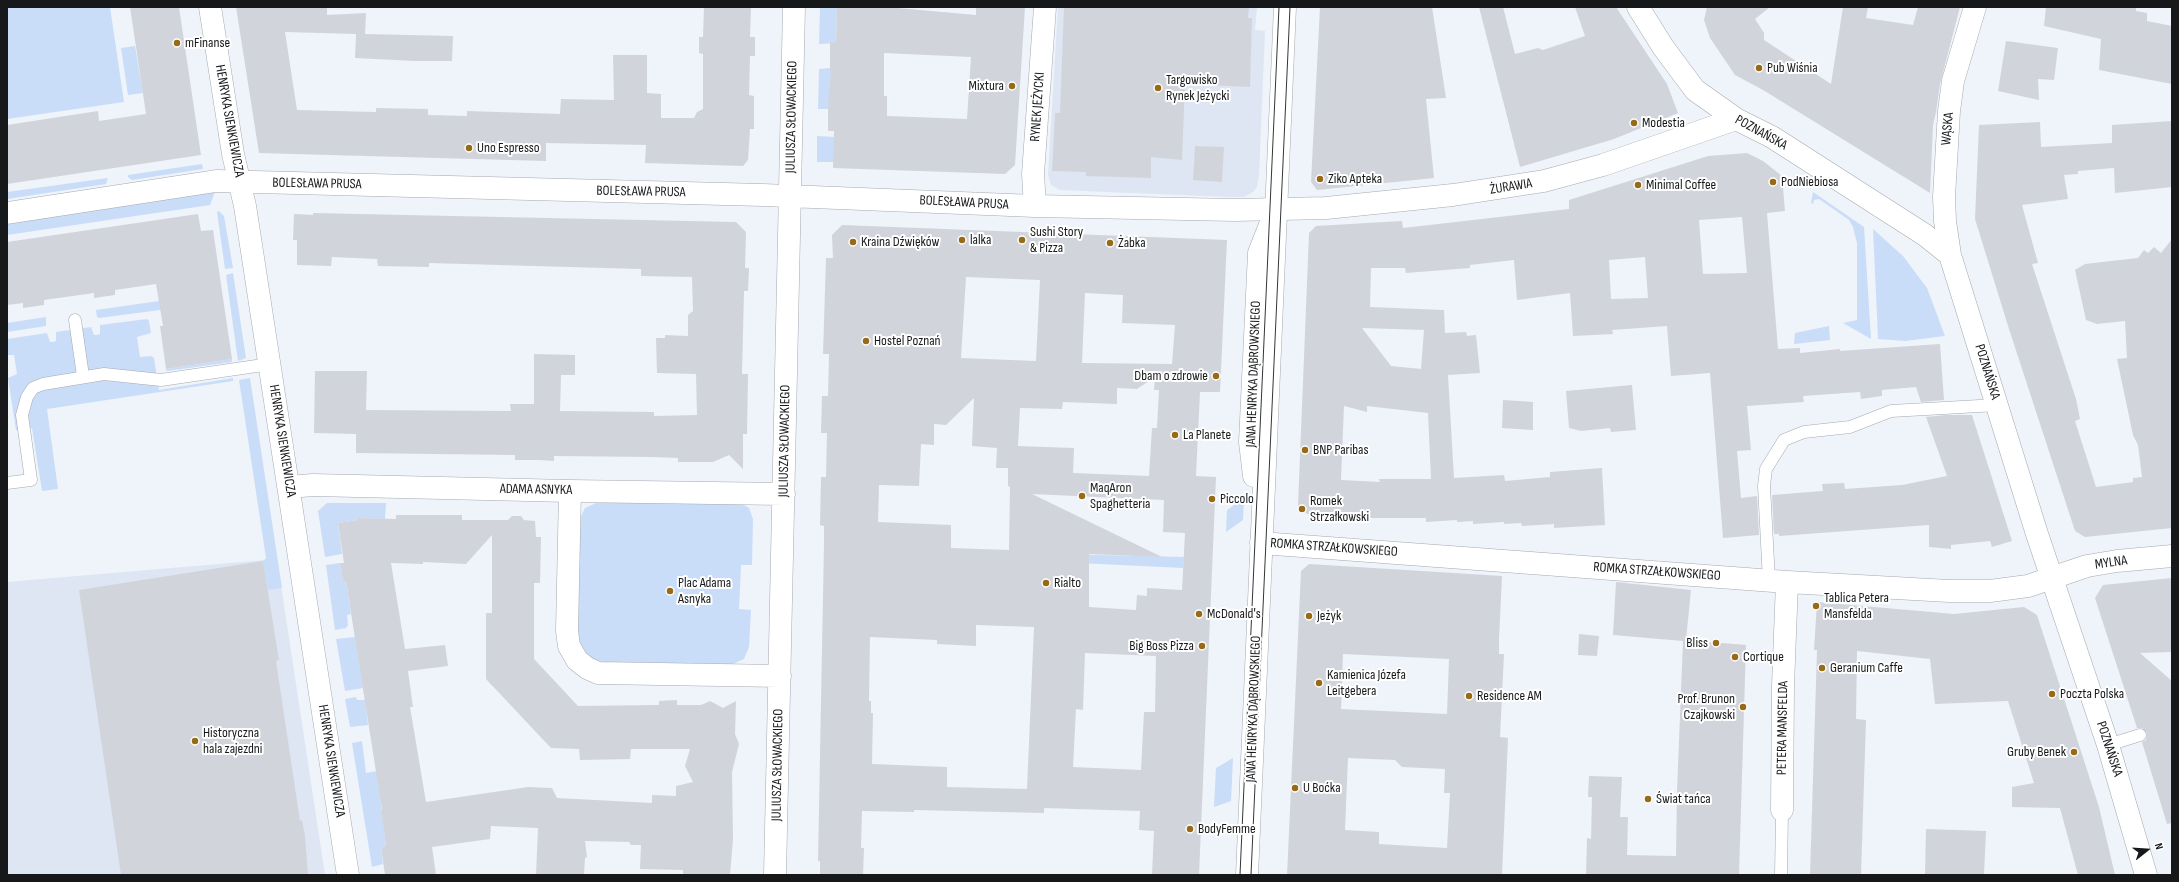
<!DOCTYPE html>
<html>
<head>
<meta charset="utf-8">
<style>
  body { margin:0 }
  #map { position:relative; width:2179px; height:882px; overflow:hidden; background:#eff3fa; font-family:"Sofia Sans Condensed",sans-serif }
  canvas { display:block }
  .frame { position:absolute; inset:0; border:8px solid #16181a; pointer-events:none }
  .north { position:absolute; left:2127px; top:830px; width:40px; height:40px; -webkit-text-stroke:3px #fff; paint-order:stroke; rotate:73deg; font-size:11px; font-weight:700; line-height:16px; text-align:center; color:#16181a }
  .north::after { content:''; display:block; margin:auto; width:14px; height:18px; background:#16181a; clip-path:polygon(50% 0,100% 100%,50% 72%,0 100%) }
</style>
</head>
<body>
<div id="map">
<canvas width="2179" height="882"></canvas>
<div class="frame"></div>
<div class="north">N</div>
</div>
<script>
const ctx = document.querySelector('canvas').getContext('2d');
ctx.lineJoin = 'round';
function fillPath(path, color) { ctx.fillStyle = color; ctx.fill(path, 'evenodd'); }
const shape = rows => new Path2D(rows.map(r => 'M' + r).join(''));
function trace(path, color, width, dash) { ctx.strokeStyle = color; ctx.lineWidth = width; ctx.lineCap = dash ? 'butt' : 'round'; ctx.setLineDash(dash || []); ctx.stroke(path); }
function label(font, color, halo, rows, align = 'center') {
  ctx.font = font + ' "Sofia Sans Condensed",sans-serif'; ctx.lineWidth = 4; ctx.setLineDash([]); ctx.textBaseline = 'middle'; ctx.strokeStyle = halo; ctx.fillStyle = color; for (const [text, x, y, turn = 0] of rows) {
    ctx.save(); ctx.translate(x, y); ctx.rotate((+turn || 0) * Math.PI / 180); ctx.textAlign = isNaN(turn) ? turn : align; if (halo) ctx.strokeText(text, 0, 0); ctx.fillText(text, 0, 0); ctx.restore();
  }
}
const built = shape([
  [1058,7,1266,7,1257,8,1255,30,1265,31,1259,175,1257,187,1253,192,1244,197,1228,197,1060,190,1051,185,1048,175],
  [277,559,325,875,7,875,7,582]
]);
const green = shape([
  [7,7,110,7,124,102,7,119],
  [820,7,837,7,836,43,819,44],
  [135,46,143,93,128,95,121,48],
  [830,68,830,71,836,72,828,109,818,109,819,69],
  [817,136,834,137,834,162,817,162],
  [202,164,203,169,132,180,128,177,128,175],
  [108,178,106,184,7,199,7,192],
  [215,192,210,205,7,235,7,224],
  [1813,192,1864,227,1871,339,1843,323,1857,320,1857,243,1853,227,1849,220,1819,199,1814,200,1813,204,1811,203],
  [219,211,224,216,233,268,225,269,217,212],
  [1873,229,1903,256,1927,288,1945,336,1905,341,1878,339],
  [233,273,246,358,238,361,226,275],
  [166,300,168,309,99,318,97,317,96,310],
  [46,317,46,326,7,332,7,323],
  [147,319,149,321,151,333,137,337,140,357,151,356,154,358,159,390,233,378,233,381,47,409,58,489,42,491,32,428,16,430,8,378,17,374,14,355,7,355,7,339,47,333,50,342,53,342,56,341,56,332,91,327,94,335,96,335,100,334,100,325],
  [1829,326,1830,340,1794,344,1795,333],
  [232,359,232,362,167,371,166,369],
  [250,378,282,588,268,590,263,561,266,558,239,380],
  [1244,498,1243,520,1226,532,1227,510],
  [327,503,386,503,385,519,358,518,358,520,338,523,342,554,325,557,318,511],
  [596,503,723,503,744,505,749,508,753,519,752,565,741,565,739,609,751,610,749,647,744,659,733,664,603,662,593,660,585,653,579,644,576,633,580,518,585,508],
  [1057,554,1184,557,1183,568,1057,562],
  [340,563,343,581,346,581,351,614,347,615,348,625,346,628,335,630,326,565],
  [355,637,363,688,345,691,336,639],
  [356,697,357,700,365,700,368,725,350,727,345,699],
  [362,741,366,773,377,771,386,846,381,847,383,864,372,867,352,743],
  [1233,758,1231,801,1214,807,1216,768]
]);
const building = shape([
  [130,7,179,7,201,155,7,184,7,125,98,111,99,121,146,114],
  [236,7,327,7,327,15,366,13,365,34,453,36,452,61,415,61,355,58,356,34,285,32,297,110,376,112,376,108,428,109,428,115,467,116,467,111,560,114,561,99,614,100,613,55,647,55,647,93,661,94,661,118,694,118,697,112,703,109,703,54,699,53,699,37,703,37,704,7,751,7,750,37,755,37,755,56,750,56,749,95,754,96,754,129,750,129,748,160,743,166,645,163,646,145,546,143,546,161,259,153],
  [837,7,886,7,976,15,976,7,1025,7,1015,165,1005,174,833,168,834,131,828,131,828,109,831,71,830,71,830,42,836,43],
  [884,53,971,57,967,119,887,116,887,96,884,96],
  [1064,7,1249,7,1248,18,1252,18,1250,87,1185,84,1182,160,1151,157,1151,178,1086,176,1086,172,1052,171,1055,113,1060,113],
  [1320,7,1432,7,1446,98,1426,99,1434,178,1317,190,1311,182],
  [1479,7,1503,7,1515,54,1538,48,1543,50,1585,36,1575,7,1616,7,1667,84,1678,113,1614,139,1520,167],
  [1707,7,1770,7,1755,19,1764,33,1764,40,1831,84,1843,7,1868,7,1866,18,1913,25,1918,7,1960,7,1940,84,1936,112,1933,125,1930,193,1763,90,1735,75,1710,38,1704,20],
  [2046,7,2136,7,2136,11,2147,13,2147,21,2172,26,2172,84,2099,70,2101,39,2044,26],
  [2006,41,2058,48,2054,80,2038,79,2039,100,1998,91],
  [2172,121,2172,187,2115,193,2114,168,2078,171,2078,174,2064,175,2068,199,2022,205,2038,263,2032,264,2076,399,2080,419,2075,421,2096,487,2133,482,2133,478,2142,477,2138,445,2133,435,2117,359,2127,358,2125,321,2097,324,2086,320,2075,270,2085,264,2138,258,2144,250,2148,253,2154,247,2161,253,2172,239,2172,528,2085,537,2075,531,2009,329,1975,219,1979,125,2040,122,2041,147,2112,143,2112,125],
  [1195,146,1224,147,1222,182,1193,180],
  [1747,153,1763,161,1782,176,1785,211,1767,213,1778,349,1800,348,1800,353,1840,349,1840,351,1940,344,1944,400,1921,402,1916,387,1882,390,1882,396,1861,399,1860,392,1803,396,1804,402,1747,406,1751,450,1737,451,1741,498,1757,496,1759,535,1723,538,1710,373,1671,376,1667,326,1612,330,1613,334,1573,336,1570,293,1517,300,1514,260,1470,265,1470,268,1406,273,1405,268,1371,268,1370,307,1444,310,1445,333,1466,332,1467,336,1476,335,1480,373,1448,375,1454,478,1504,475,1505,481,1550,477,1550,472,1602,468,1605,525,1554,528,1554,524,1522,526,1521,523,1504,524,1504,522,1473,524,1473,521,1457,522,1457,520,1426,522,1426,518,1366,518,1366,522,1323,520,1324,515,1307,514,1298,505,1309,233,1316,226,1402,221,1403,228,1569,209,1569,200,1708,156],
  [1742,217,1747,273,1703,274,1699,220],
  [1645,257,1648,298,1611,299,1609,260],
  [1362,328,1424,330,1421,369,1391,366],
  [1344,406,1367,412,1367,406,1428,413,1431,479,1379,479,1380,482,1341,480],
  [313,213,736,222,746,232,745,268,749,268,748,291,744,291,742,374,748,374,747,434,743,434,743,469,729,455,713,462,678,462,678,458,653,457,554,456,554,461,540,460,515,460,515,455,356,453,356,434,314,433,315,371,367,371,366,410,511,411,510,404,534,404,534,354,575,355,575,375,561,375,560,411,654,412,654,416,697,415,696,374,657,373,656,338,665,338,665,335,688,336,688,315,693,311,692,277,641,276,641,269,429,263,429,267,378,266,377,259,332,257,331,266,297,265,297,240,293,240,294,214,313,215],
  [198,214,201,231,213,230,232,359,166,369,160,326,163,326,156,284,115,290,115,295,94,298,94,293,44,300,44,305,23,308,23,303,7,305,7,242],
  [842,225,1227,240,1220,392,1200,392,1196,476,1216,477,1199,875,1152,875,1154,831,1139,830,1140,811,1044,808,1044,813,914,810,914,812,862,811,861,848,864,848,863,875,820,875,820,861,818,861,824,543,824,526,820,525,821,477,826,477,827,433,821,433,822,396,828,396,829,354,823,354,826,258,833,258,832,235],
  [966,277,1040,280,1036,361,961,358],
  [1085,293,1123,295,1122,323,1175,325,1172,364,1082,363],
  [1155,377,1154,390,1159,390,1157,428,1152,428,1149,476,1073,473,1074,448,1018,446,1020,408,1062,409,1063,402,1117,404,1117,388,1137,389],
  [974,398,972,446,997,448,996,468,1008,468,1008,486,1010,487,1009,550,951,548,951,525,878,522,879,485,919,486,921,444,934,445,934,424,946,425],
  [1032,494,1164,500,1163,532,1185,533,1182,590,1147,588,1147,596,1137,595,1136,610,1089,607,1089,554,1162,557],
  [976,625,1034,627,1027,789,947,787,947,767,872,764,873,713,871,713,871,701,869,701,870,637,937,640,937,644,976,646],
  [1085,653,1156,656,1155,712,1144,712,1141,770,1073,767,1076,709,1083,710],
  [1632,385,1636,430,1611,432,1610,428,1581,431,1569,428,1566,391],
  [1503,400,1533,402,1533,430,1502,428],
  [1946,415,1972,415,2012,541,1992,547,1990,541,1951,545,1951,549,1929,547,1929,525,1779,536,1779,534,1774,534,1772,495,1823,491,1822,484,1844,483,1845,489,1902,485,1947,476,1926,417],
  [396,515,462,515,462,520,508,520,512,516,521,516,524,520,535,521,536,537,541,537,540,583,534,583,534,659,578,706,659,705,659,701,677,700,677,705,701,705,710,701,723,708,736,701,735,734,739,744,732,772,733,839,730,875,683,875,683,870,640,869,641,845,631,845,629,842,585,841,587,857,585,858,584,875,536,875,538,828,491,826,490,839,432,847,436,875,385,875,381,847,386,846,381,810,382,810,346,581,343,581,340,563,344,563,338,523,358,520,358,518,396,519],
  [492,535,492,613,486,613,486,679,551,748,579,749,580,760,630,759,631,749,690,749,685,766,693,782,676,786,676,796,652,795,652,803,557,798,552,788,528,787,426,802,410,707,413,707,408,671,448,666,445,645,405,649,391,563,423,564,423,562,466,564],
  [263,561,279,660,276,661,300,821,302,820,305,836,308,875,121,875,79,590],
  [1309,564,1502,576,1499,639,1499,654,1504,654,1500,737,1508,738,1502,875,1287,875,1301,571],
  [1343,654,1449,659,1447,714,1341,709],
  [1348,758,1395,760,1402,767,1445,769,1444,793,1450,793,1447,848,1379,844,1379,832,1345,830],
  [2172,578,2172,652,2140,653,2172,681,2172,823,2167,824,2142,742,2146,740,2147,733,2142,728,2137,728,2095,598,2103,585],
  [1616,582,1691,590,1686,640,1746,645,1739,875,1586,875,1587,838,1591,839,1592,797,1588,797,1589,776,1622,777,1620,817,1628,817,1627,855,1676,856,1677,791,1683,641,1613,635],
  [1817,602,1954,614,2024,607,2037,615,2099,807,2115,875,2078,875,2060,808,2012,807,2012,787,2034,783,2008,701,1935,704,1930,659,1857,651,1856,719,1866,720,1861,875,1810,875,1817,650,1814,650],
  [1579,634,1599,636,1597,656,1578,655],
  [1926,829,1986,831,1984,875,1925,875]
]);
const lane = shape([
  [75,320,83,376],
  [7,483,31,480,22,415,27,397,33,388,43,384,104,374,161,380,270,364],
  [1769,581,1764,486,1766,469,1784,440,1804,432,1850,427,1891,411,1997,405],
  [2108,745,2140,735],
  [1781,875,1782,810]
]);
const street = shape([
  [210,7,233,154,245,206,348,875],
  [1638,7,1663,47,1695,90,1736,119,1772,137,1925,235,1950,255],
  [1975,7,1953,81,1949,111,1944,197,1945,221,1950,255,2037,534,2108,745,2146,875],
  [1035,206,1033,174,1045,7],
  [7,213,216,181,763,195,1035,206,1235,210,1326,208,1453,195,1544,181,1603,165,1736,119],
  [289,487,313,485,570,491,784,494],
  [570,491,567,631,569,646,577,660,587,668,598,673,780,676],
  [1261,543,1787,582,1949,591,1990,591,2028,586,2087,566,2117,561,2172,556],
  [1782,810,1783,686,1787,582],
  [775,875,794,7]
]);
const secondary = shape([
  [1254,476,1250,442,1259,253,1270,225],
  [1247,875,1285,7]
]);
const tram = shape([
  [1240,875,1279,7],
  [1251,875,1290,7]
]);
const markers = [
  [177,43,4,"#966a17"],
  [1759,68,4,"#966a17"],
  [1012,86,4,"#966a17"],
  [1158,88,4,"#966a17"],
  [1634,123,4,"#966a17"],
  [469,148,4,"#966a17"],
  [1320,179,4,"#966a17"],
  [1773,182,4,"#966a17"],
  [1638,185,4,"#966a17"],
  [962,240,4,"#966a17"],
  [1022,240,4,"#966a17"],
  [853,242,4,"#966a17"],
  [1110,243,4,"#966a17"],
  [866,341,4,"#966a17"],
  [1216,376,4,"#966a17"],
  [1175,435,4,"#966a17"],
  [1305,450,4,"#966a17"],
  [1082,496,4,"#966a17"],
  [1212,499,4,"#966a17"],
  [1302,509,4,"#966a17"],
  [1046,583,4,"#966a17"],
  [670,591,4,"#966a17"],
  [1816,606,4,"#966a17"],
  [1199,614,4,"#966a17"],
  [1309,616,4,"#966a17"],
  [1716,643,4,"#966a17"],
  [1202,646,4,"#966a17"],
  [1735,657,4,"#966a17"],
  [1822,668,4,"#966a17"],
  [1319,683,4,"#966a17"],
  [2052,694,4,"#966a17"],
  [1469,696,4,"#966a17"],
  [1743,707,4,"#966a17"],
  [195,741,4,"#966a17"],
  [2074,752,4,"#966a17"],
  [1295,788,4,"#966a17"],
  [1648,799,4,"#966a17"],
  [1190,829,4,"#966a17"]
];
const poiNames = [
  ["mFinanse",185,43],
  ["Pub Wiśnia",1767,68],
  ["Targowisko",1166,80],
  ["Rynek Jeżycki",1166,96],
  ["Mixtura",1004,86,"right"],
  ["Modestia",1642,123],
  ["Uno Espresso",477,148],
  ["Ziko Apteka",1328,179],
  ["PodNiebiosa",1781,182],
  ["Minimal Coffee",1646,185],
  ["Sushi Story",1030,232],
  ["& Pizza",1030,248],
  ["lalka",970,240],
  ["Kraina Dźwięków",861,242],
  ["Żabka",1118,243],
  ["Hostel Poznań",874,341],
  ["Dbam o zdrowie",1208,376,"right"],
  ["La Planete",1183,435],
  ["BNP Paribas",1313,450],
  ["MaqAron",1090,488],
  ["Spaghetteria",1090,504],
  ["Piccolo",1220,499],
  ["Romek",1310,501],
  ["Strzałkowski",1310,517],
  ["Plac Adama",678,583],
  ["Asnyka",678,599],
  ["Rialto",1054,583],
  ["Tablica Petera",1824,598],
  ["Mansfelda",1824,614],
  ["McDonald's",1207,614],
  ["Jeżyk",1317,616],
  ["Bliss",1708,643,"right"],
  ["Big Boss Pizza",1194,646,"right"],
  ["Cortique",1743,657],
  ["Geranium Caffe",1830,668],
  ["Kamienica Józefa",1327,675],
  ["Leitgebera",1327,691],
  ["Poczta Polska",2060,694],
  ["Residence AM",1477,696],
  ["Prof. Brunon",1735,699,"right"],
  ["Czajkowski",1735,715,"right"],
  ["Historyczna",203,733],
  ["hala zajezdni",203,749],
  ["Gruby Benek",2066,752,"right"],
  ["U Boćka",1303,788],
  ["Świat tańca",1656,799],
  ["BodyFemme",1198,829]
];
const streetNames = [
  ["RYNEK JEŻYCKI",1038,107,-86],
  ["JULIUSZA SŁOWACKIEGO",792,117,-89],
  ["HENRYKA SIENKIEWICZA",229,121,80],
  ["WĄSKA",1948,129,-85],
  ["POZNAŃSKA",1761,133,29],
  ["BOLESŁAWA PRUSA",317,184,1],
  ["ŻURAWIA",1511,187,-9],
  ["BOLESŁAWA PRUSA",641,192,1],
  ["BOLESŁAWA PRUSA",964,203,3],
  ["POZNAŃSKA",1987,372,73],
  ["JANA HENRYKA DĄBROWSKIEGO",1254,374,-88],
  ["HENRYKA SIENKIEWICZA",282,441,81],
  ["JULIUSZA SŁOWACKIEGO",785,441,-89],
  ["ADAMA ASNYKA",536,490,1],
  ["ROMKA STRZAŁKOWSKIEGO",1334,548,4],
  ["MYLNA",2111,563,-8],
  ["ROMKA STRZAŁKOWSKIEGO",1657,572,4],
  ["JANA HENRYKA DĄBROWSKIEGO",1254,709,-88],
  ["PETERA MANSFELDA",1783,728,-89],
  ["POZNAŃSKA",2109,749,72],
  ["HENRYKA SIENKIEWICZA",331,761,81],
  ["JULIUSZA SŁOWACKIEGO",778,765,-89]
];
fillPath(built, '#dee6f3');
fillPath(green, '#c9ddf9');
fillPath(building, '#d1d5db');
trace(lane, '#a5a9af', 13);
trace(street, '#a5a9af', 23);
trace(secondary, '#a5a9af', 23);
trace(lane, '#fff', 12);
trace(street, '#fff', 22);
trace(secondary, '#fff', 22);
trace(tram, '#333538', 1);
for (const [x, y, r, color] of markers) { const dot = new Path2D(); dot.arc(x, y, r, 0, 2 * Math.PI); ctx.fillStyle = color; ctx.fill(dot); trace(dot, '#fff', 1.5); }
label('14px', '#16181a', '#fff', poiNames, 'left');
label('14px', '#16181a', '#fff', streetNames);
</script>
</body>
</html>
